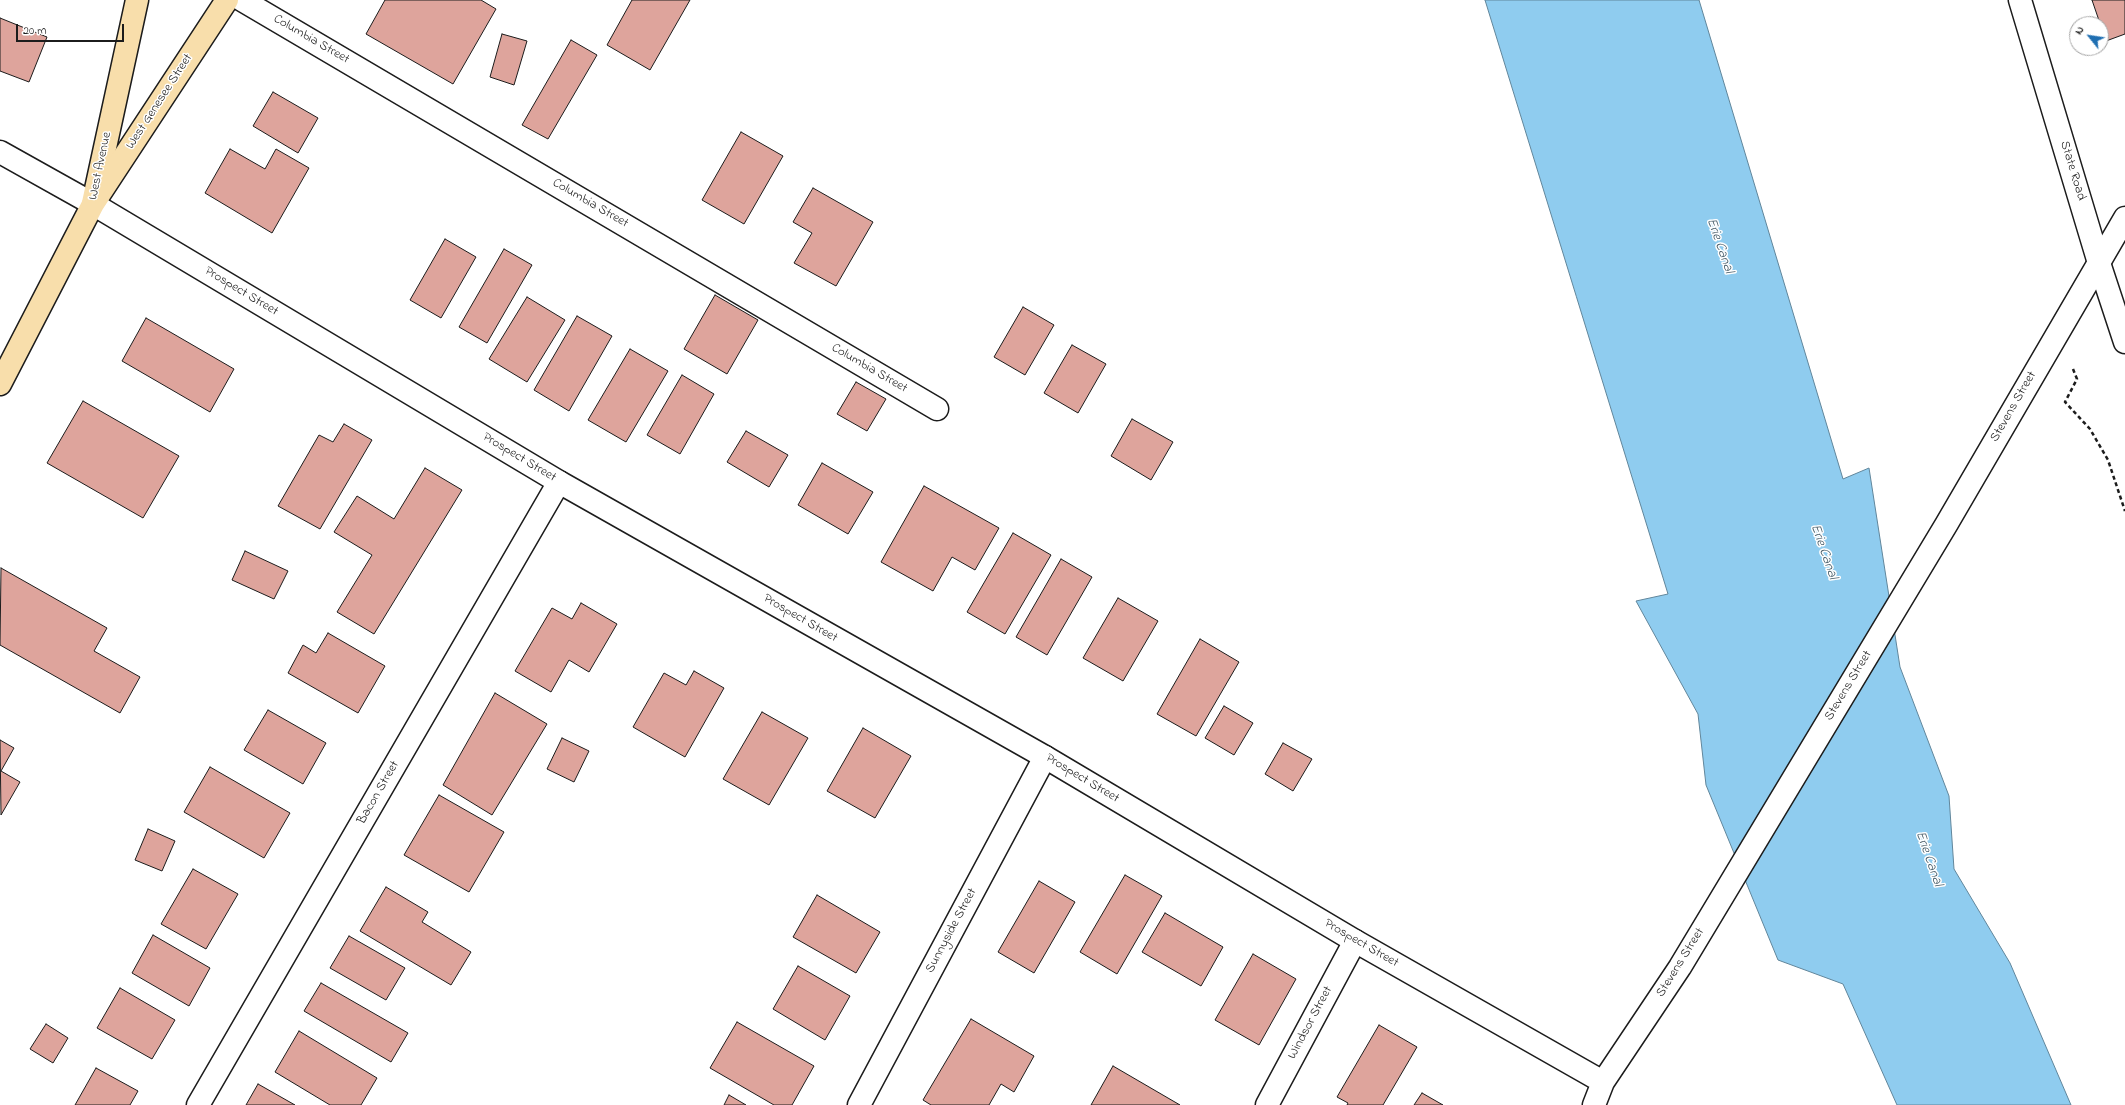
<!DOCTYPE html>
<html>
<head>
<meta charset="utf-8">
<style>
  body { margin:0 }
  #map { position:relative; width:2125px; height:1105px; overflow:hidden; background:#fff; font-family:"Indie Flower",sans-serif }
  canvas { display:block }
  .north { position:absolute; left:2069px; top:16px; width:40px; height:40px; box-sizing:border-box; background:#fff; border:1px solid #a4a4a4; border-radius:50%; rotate:300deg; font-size:11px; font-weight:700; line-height:16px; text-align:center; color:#1c1c1c }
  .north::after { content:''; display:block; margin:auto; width:14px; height:18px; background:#1f6fb2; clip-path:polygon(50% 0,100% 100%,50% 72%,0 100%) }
  .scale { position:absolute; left:16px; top:24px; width:108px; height:18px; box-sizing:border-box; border:2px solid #1c1c1c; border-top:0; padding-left:5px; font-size:12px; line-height:14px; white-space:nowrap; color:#1c1c1c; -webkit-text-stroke:3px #fff; paint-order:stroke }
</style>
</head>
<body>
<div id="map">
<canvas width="2125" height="1105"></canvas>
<div class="north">N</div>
<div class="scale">20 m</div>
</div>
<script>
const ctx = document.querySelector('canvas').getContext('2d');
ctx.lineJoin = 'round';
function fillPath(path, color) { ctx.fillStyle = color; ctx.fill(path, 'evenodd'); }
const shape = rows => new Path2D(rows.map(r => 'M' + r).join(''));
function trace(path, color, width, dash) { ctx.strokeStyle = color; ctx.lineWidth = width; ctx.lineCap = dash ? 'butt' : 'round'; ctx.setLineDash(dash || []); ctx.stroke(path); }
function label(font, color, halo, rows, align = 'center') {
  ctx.font = font + ' "Indie Flower",sans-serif'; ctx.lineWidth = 3; ctx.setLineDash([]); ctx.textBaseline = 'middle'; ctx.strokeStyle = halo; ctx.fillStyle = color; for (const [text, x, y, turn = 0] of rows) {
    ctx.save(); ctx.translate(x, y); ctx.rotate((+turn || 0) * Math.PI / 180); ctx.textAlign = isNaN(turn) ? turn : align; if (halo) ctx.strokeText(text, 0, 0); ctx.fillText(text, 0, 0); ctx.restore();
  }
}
const water = shape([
  [1485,0,1699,0,1843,479,1869,468,1900,667,1949,796,1954,869,2010,963,2071,1105,1897,1105,1843,984,1778,960,1706,785,1698,714,1636,601,1668,594,1485,0]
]);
const building = shape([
  [385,0,481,0,496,9,453,84,366,34,385,0],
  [632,0,690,0,650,70,607,45,632,0],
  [2092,0,2125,0,2125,34,2106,41,2092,0],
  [0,18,47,37,29,82,0,71,0,18],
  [502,34,527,41,514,85,490,77,502,34],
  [571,40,597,55,548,139,522,125,571,40],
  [273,92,318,118,298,153,253,126,273,92],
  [741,132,783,156,744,224,702,200,741,132],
  [230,149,265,169,276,149,309,168,272,233,205,193,230,149],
  [813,188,873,222,836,286,794,263,812,233,793,222,813,188],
  [445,239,476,257,441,318,410,300,445,239],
  [504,249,532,265,487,343,459,327,504,249],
  [715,295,758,320,727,374,684,349,715,295],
  [527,297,565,320,527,382,489,359,527,297],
  [1023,307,1054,325,1025,375,994,357,1023,307],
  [577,316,612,336,569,411,534,390,577,316],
  [146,318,234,369,210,412,122,361,146,318],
  [1072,345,1106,364,1078,413,1044,393,1072,345],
  [630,349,668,371,626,442,588,420,630,349],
  [682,375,714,394,680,454,647,435,682,375],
  [856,382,886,399,867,431,837,414,856,382],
  [83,401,179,456,143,518,47,463,83,401],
  [1132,419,1173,442,1151,480,1111,456,1132,419],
  [344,424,372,440,320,529,278,506,319,435,333,442,344,424],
  [746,431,788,455,769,487,727,462,746,431],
  [822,463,873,492,848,534,798,505,822,463],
  [425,468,462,490,374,634,337,612,372,555,334,532,357,496,394,519,425,468],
  [924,486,999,528,975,570,952,557,933,591,881,562,924,486],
  [1013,533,1051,555,1005,634,967,612,1013,533],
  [245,551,288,571,274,599,232,580,245,551],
  [1061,559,1092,577,1047,655,1016,637,1061,559],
  [1,568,107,628,94,651,140,677,120,713,0,645,1,568],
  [1118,598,1158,621,1123,681,1083,658,1118,598],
  [581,603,617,624,589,672,569,660,551,692,515,671,552,608,572,619,581,603],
  [328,633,385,666,358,713,288,673,303,645,316,653,328,633],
  [1200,639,1239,662,1196,736,1157,714,1200,639],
  [694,671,724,688,685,757,633,727,664,673,686,685,694,671],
  [495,693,547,724,492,815,443,785,495,693],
  [1224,706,1253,723,1234,755,1205,738,1224,706],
  [268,710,326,743,303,784,244,750,268,710],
  [762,712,808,738,769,805,723,779,762,712],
  [863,728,911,756,875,818,827,791,863,728],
  [562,738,589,751,574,782,547,769,562,738],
  [0,740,14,748,1,771,20,782,1,815,0,740],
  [1283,743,1312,759,1293,791,1265,774,1283,743],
  [210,767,290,813,264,858,184,812,210,767],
  [439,795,504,832,469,892,404,855,439,795],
  [148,829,175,841,162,871,135,860,148,829],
  [193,869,238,894,206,949,161,924,193,869],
  [1125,875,1162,896,1117,974,1080,952,1125,875],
  [1039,881,1075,902,1034,973,998,952,1039,881],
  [386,887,428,912,422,922,471,952,451,985,360,931,386,887],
  [817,895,880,932,856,973,793,937,817,895],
  [1165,913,1223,947,1201,986,1142,952,1165,913],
  [153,935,210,968,189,1006,132,973,153,935],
  [349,936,405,968,386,1000,330,968,349,936],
  [1253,954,1296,979,1259,1045,1215,1020,1253,954],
  [798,966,850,996,825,1040,773,1009,798,966],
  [321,983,408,1033,391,1062,304,1011,321,983],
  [120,988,175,1020,152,1059,97,1028,120,988],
  [971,1019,1034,1056,1014,1092,1001,1084,989,1105,931,1105,923,1100,971,1019],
  [737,1022,814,1066,792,1105,774,1105,710,1068,737,1022],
  [46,1024,68,1038,53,1063,30,1049,46,1024],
  [1379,1025,1417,1047,1383,1105,1347,1105,1348,1103,1337,1097,1379,1025],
  [299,1031,377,1078,361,1105,330,1105,275,1072,299,1031],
  [1113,1066,1180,1105,1091,1105,1113,1066],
  [96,1068,138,1091,130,1105,75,1105,96,1068],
  [258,1084,295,1105,246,1105,258,1084],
  [1422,1093,1443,1105,1414,1105,1422,1093],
  [729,1095,746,1105,724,1105,729,1095]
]);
const path = shape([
  [2073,369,2077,379,2065,402,2090,429,2108,460,2125,511]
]);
const minor = shape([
  [242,0,937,409],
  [2020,0,2099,263,2125,342],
  [198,1105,559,482],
  [859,1105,1045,757],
  [1267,1105,1355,941]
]);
const tertiary = shape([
  [0,152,93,204,559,482,1045,757,1355,941,1603,1082],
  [1594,1105,1603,1082,1680,967,1946,525,2125,218]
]);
const primary = shape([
  [93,203,137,0]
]);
const trunk = shape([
  [0,384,93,204,227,0]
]);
const streetNames = [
  ["Columbia Street",311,40,30],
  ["West Genesee Street",160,102,-57],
  ["West Avenue",101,166,-78],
  ["State Road",2072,171,73],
  ["Columbia Street",590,204,30],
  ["Prospect Street",241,292,31],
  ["Columbia Street",869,369,30],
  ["Stevens Street",2014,407,-60],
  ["Prospect Street",519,458,31],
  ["Prospect Street",800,619,30],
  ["Stevens Street",1849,686,-59],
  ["Prospect Street",1082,779,31],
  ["Bacon Street",379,793,-60],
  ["Sunnyside Street",952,931,-62],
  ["Prospect Street",1361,944,30],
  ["Stevens Street",1681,963,-58],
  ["Windsor Street",1311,1023,-62]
];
const waterNames = [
  ["Erie Canal",1719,246,71],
  ["Erie Canal",1823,552,71],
  ["Erie Canal",1928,859,71]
];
fillPath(water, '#8fccef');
trace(water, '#61869b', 1);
fillPath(building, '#dea49c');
trace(building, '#1c1c1c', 1);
trace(minor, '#1c1c1c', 25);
trace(tertiary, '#1c1c1c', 25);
trace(primary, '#1c1c1c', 25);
trace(trunk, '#1c1c1c', 25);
trace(path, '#1c1c1c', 2.5, [4, 3]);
trace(minor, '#fff', 22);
trace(tertiary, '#fff', 22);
trace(primary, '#f8deab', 22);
trace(trunk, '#f8deab', 22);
label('13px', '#1c1c1c', '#fff', streetNames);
label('italic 14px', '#445a66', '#fff', waterNames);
</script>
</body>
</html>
